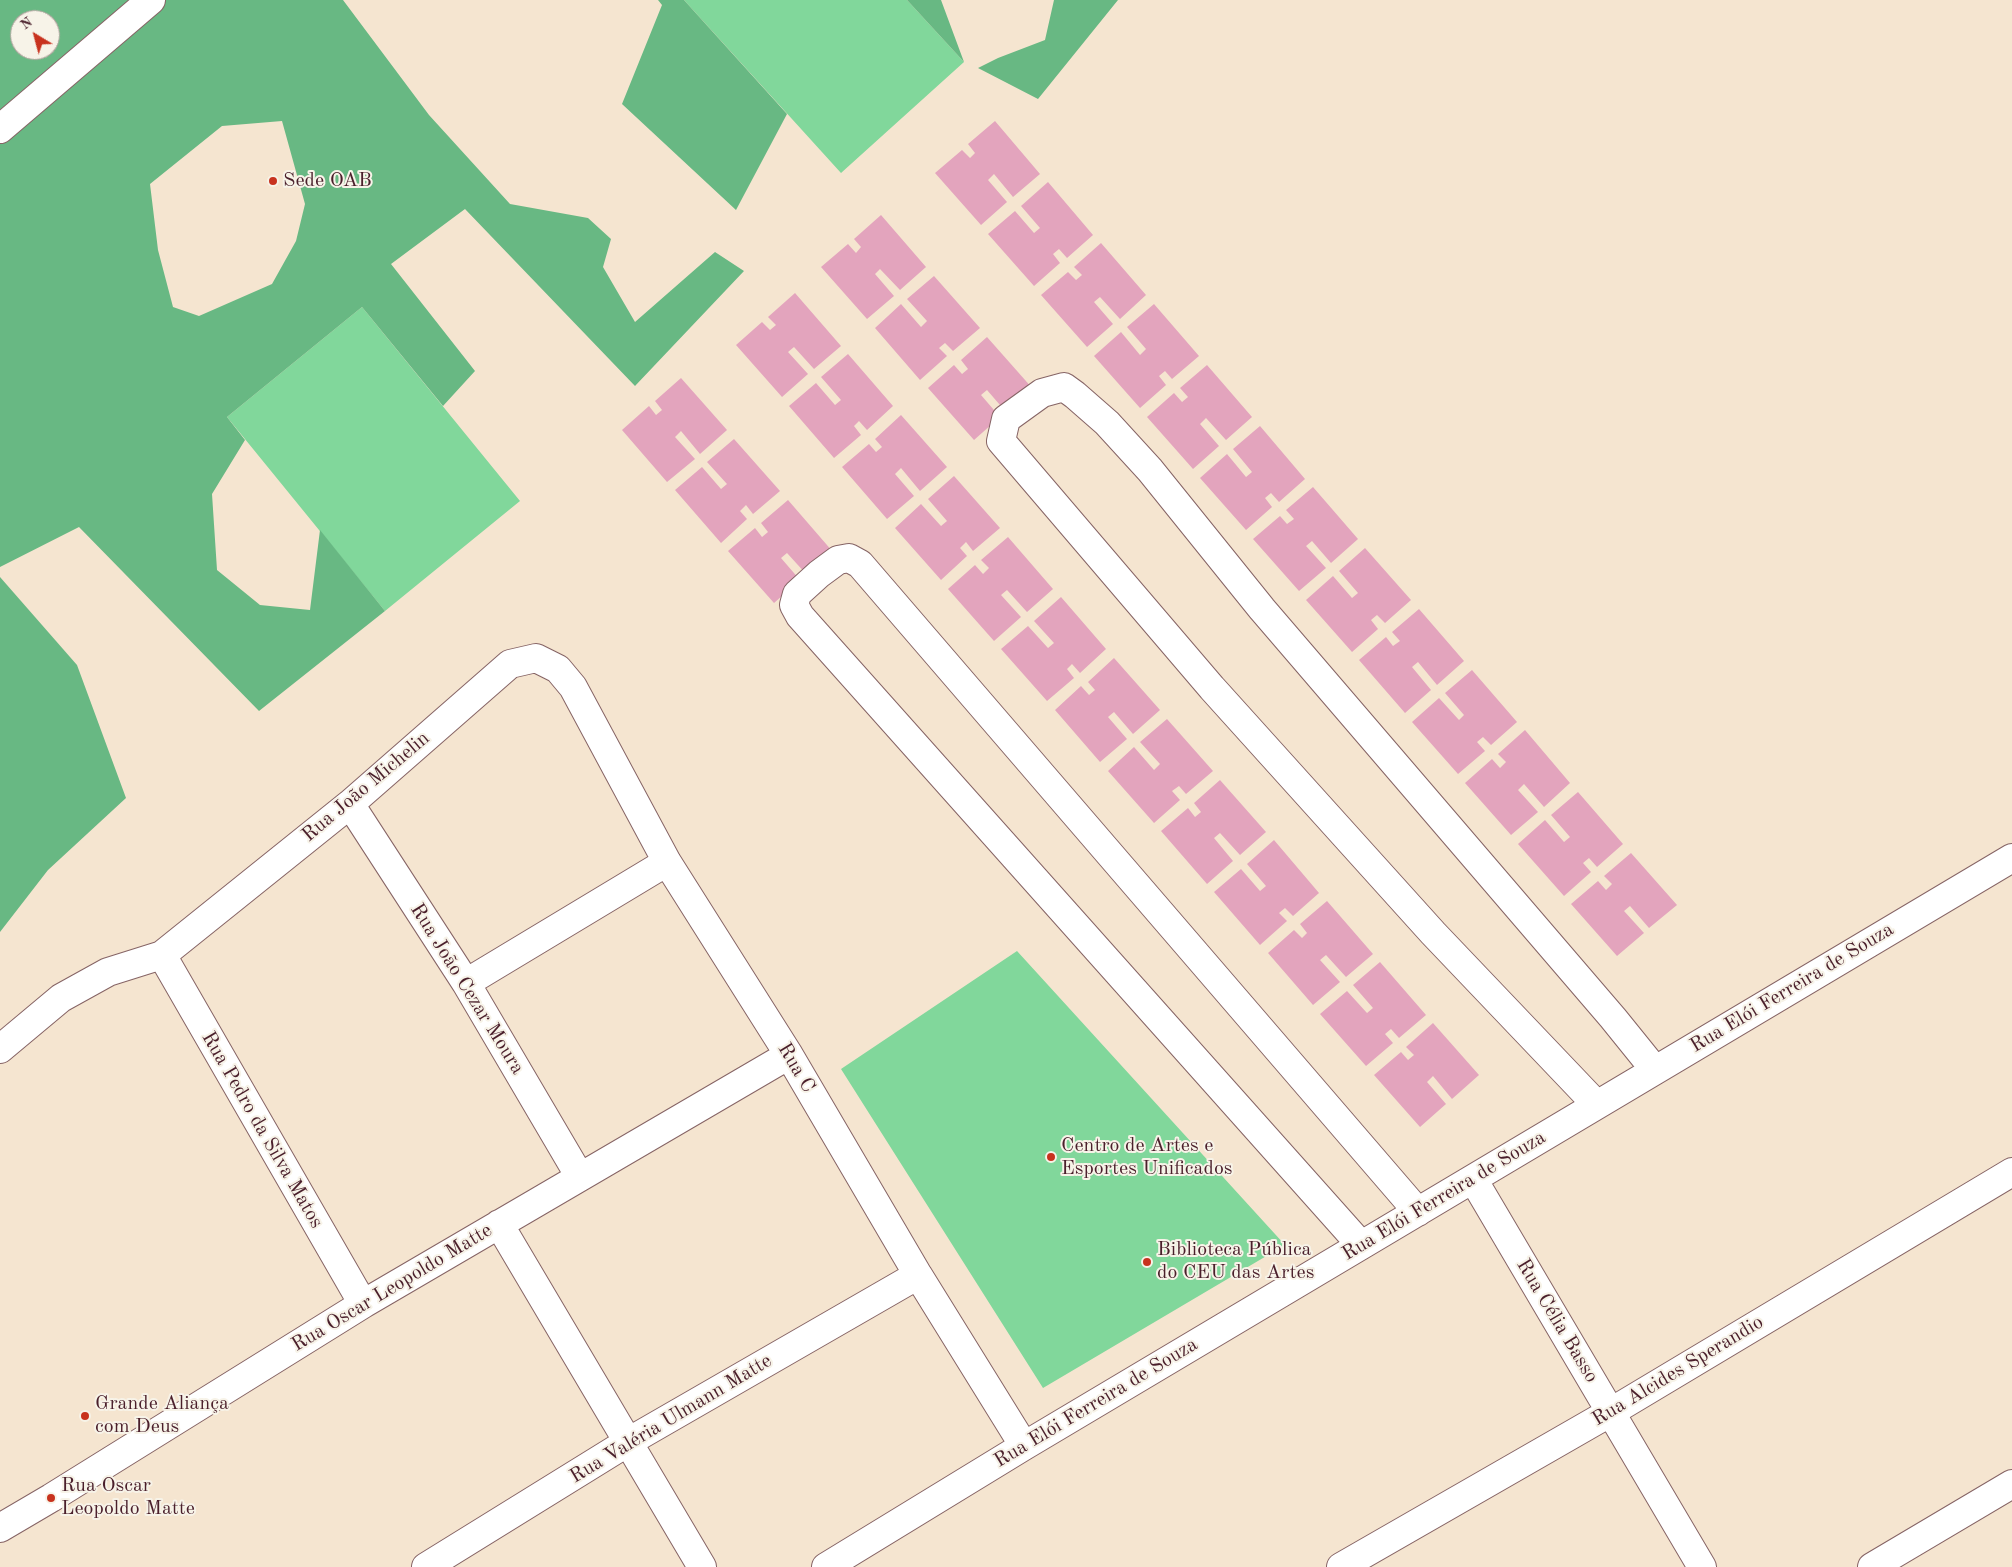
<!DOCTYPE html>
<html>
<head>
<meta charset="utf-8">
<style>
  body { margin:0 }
  #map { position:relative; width:2012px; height:1567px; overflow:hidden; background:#f5e5d0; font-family:"Old Standard TT",serif }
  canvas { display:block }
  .north { position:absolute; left:10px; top:10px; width:50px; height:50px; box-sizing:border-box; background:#f7f3e8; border:1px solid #b29e9c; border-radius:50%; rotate:323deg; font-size:14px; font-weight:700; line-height:20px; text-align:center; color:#4a1f2b }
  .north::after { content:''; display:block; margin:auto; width:18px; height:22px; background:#c8321e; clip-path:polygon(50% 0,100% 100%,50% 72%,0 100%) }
</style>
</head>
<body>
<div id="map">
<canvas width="2012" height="1567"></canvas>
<div class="north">N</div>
</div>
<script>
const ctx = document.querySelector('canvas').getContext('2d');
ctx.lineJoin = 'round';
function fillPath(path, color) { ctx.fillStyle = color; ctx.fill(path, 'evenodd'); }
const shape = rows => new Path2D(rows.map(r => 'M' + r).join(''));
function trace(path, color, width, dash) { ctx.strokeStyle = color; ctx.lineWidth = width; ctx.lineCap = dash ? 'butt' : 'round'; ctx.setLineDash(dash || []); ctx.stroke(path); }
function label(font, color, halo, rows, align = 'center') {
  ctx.font = font + ' "Old Standard TT",serif'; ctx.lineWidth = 4; ctx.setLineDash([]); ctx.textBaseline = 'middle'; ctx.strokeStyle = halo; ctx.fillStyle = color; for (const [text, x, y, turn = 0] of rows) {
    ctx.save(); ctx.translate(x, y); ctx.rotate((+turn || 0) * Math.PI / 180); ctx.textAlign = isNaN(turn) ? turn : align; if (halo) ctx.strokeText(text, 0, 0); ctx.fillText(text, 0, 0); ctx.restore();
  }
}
const green = shape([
  [684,0,907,0,964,62,841,173],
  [362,307,520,501,385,611,227,417],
  [1017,951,1285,1245,1043,1388,841,1069]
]);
const forest = shape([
  [0,0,343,0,429,115,510,204,588,218,611,239,603,267,635,322,715,252,744,271,635,386,465,209,391,264,475,371,443,406,362,307,227,417,245,440,212,494,217,570,260,605,310,610,320,530,385,611,259,711,79,527,0,567],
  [20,20,50,20,50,50,20,50],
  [282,121,305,204,296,241,272,284,199,316,173,307,158,250,150,184,222,126],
  [658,0,684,0,787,114,736,210,622,104,662,5],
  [907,0,941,0,964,62],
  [1054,0,1118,0,1038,99,978,68,998,58,1045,40],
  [0,577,77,665,126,798,48,870,0,932]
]);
const building = shape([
  [995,121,1040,174,1013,197,994,174,988,180,1007,202,981,225,935,173,962,150,970,158,975,153,968,144],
  [1048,182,1093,235,1067,258,1059,249,1053,254,1060,263,1034,286,988,234,1015,211,1034,233,1040,228,1021,206],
  [881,215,926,267,900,290,880,269,875,274,894,296,867,319,821,267,848,244,856,253,861,247,854,239],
  [1101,243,1146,295,1120,319,1100,297,1094,302,1113,324,1087,347,1041,295,1068,272,1076,280,1082,275,1074,267],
  [934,276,980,328,953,351,945,343,939,348,947,356,920,380,875,328,901,304,921,327,927,321,907,299],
  [795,293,841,346,814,369,794,347,788,352,808,374,782,397,736,345,762,322,770,330,776,325,768,317],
  [1154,304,1199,356,1172,379,1165,371,1159,376,1166,385,1140,408,1094,356,1121,332,1140,355,1146,349,1127,327],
  [987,337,1033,389,1006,412,987,390,981,395,1000,417,974,440,928,388,954,365,962,374,968,369,961,360],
  [848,354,893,406,867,430,859,421,854,426,861,435,834,458,789,406,816,383,835,405,841,400,821,377],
  [1207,365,1252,417,1226,440,1206,418,1200,424,1219,446,1193,469,1147,417,1174,393,1182,402,1188,397,1180,388],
  [681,378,727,430,700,454,681,431,675,437,695,459,667,482,622,430,649,406,656,415,662,410,655,401],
  [901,415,947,467,920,491,901,468,895,474,914,496,887,519,842,467,869,444,876,452,882,447,875,439],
  [1260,426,1305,479,1279,502,1271,493,1265,498,1272,507,1246,530,1200,478,1227,454,1246,477,1252,472,1233,449],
  [734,439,780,491,753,514,746,505,740,511,747,519,721,543,675,490,702,467,721,489,727,484,707,462],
  [954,476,1000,528,973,551,966,542,960,548,967,556,941,580,895,528,921,504,941,526,947,521,928,499],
  [1313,487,1358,539,1331,563,1312,541,1306,546,1326,568,1299,591,1253,539,1280,516,1287,524,1294,519,1286,510],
  [788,500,833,552,807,575,787,553,781,558,800,580,774,603,728,551,755,528,762,537,768,532,761,523],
  [1008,537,1053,589,1027,612,1007,590,1001,595,1021,617,994,641,948,589,975,565,983,574,989,568,981,560],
  [1365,548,1411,600,1385,623,1377,615,1371,620,1378,629,1352,652,1306,600,1333,576,1352,598,1358,593,1339,571],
  [1061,597,1106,649,1080,673,1072,664,1067,669,1074,678,1047,701,1001,649,1028,626,1048,648,1054,643,1034,621],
  [1419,609,1464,661,1437,685,1418,662,1412,667,1431,690,1405,713,1359,660,1386,637,1393,646,1400,641,1392,632],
  [1114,658,1160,710,1133,734,1114,712,1108,717,1127,739,1100,762,1055,710,1081,686,1089,695,1095,690,1088,682],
  [1472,670,1517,722,1491,745,1483,737,1477,742,1485,751,1458,774,1412,722,1439,698,1459,720,1464,715,1445,693],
  [1167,719,1213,771,1186,794,1179,786,1172,791,1180,800,1154,823,1108,771,1134,747,1154,770,1160,764,1140,742],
  [1525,730,1570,783,1544,807,1524,784,1518,790,1538,812,1511,835,1465,783,1492,759,1500,768,1506,762,1498,754],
  [1220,780,1266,832,1240,855,1220,833,1214,838,1233,861,1207,884,1161,831,1188,808,1195,817,1201,812,1194,803],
  [1578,792,1623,844,1597,867,1589,858,1583,863,1591,872,1564,896,1518,844,1545,820,1564,842,1570,837,1551,815],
  [1274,840,1319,893,1293,916,1285,908,1279,913,1287,921,1260,945,1214,892,1241,869,1260,891,1266,886,1247,864],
  [1631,853,1677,905,1649,928,1630,906,1624,911,1644,933,1617,956,1571,904,1598,881,1606,890,1612,884,1604,876],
  [1327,901,1373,954,1346,977,1326,955,1320,960,1340,982,1313,1005,1268,953,1294,930,1302,938,1307,933,1300,924],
  [1380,962,1426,1015,1399,1038,1391,1029,1385,1034,1393,1043,1366,1066,1320,1014,1347,991,1367,1013,1373,1008,1353,985],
  [1433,1023,1479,1075,1452,1099,1433,1076,1427,1082,1446,1104,1420,1127,1374,1075,1401,1052,1408,1060,1414,1055,1406,1047]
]);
const minor = shape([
  [0,129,151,0],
  [350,804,466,983,580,1177],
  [162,955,363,1304],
  [466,983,667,862],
  [0,1049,61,998,108,972,162,955,350,804,510,664,536,658,558,669,573,687,667,862,789,1055,918,1275,1024,1446],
  [1596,1104,1433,933,1212,688,1001,441,1006,419,1042,393,1064,387,1075,395,1107,423,1150,470,1262,609,1613,1018,1655,1070],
  [1473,1179,1702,1567],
  [499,1224,702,1567],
  [1361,1245,800,616,794,605,797,594,819,574,838,560,849,558,860,564,1418,1212],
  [0,1528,51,1498,363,1304,789,1055],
  [426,1567,628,1442,918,1275],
  [826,1567,1024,1446,2012,858],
  [1341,1567,1611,1412,2012,1172],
  [1872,1567,2012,1484]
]);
const markers = [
  [273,181,5,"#c8321e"],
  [1051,1157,5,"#c8321e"],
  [1147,1262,5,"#c8321e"],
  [85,1416,5,"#c8321e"],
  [51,1498,5,"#c8321e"]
];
const poiNames = [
  ["Sede OAB",283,181],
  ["Centro de Artes e",1061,1146],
  ["Esportes Unificados",1061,1169],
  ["Biblioteca Pública",1157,1250],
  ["do CEU das Artes",1157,1273],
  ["Grande Aliança",95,1404],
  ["com Deus",95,1427],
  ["Rua Oscar",61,1486],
  ["Leopoldo Matte",61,1509]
];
const streetNames = [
  ["Rua João Michelin",366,787,-40],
  ["Rua Elói Ferreira de Souza",1792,988,-31],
  ["Rua João Cezar Moura",467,989,58],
  ["Rua C",796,1068,59],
  ["Rua Pedro da Silva Matos",262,1130,60],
  ["Rua Elói Ferreira de Souza",1444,1196,-31],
  ["Rua Oscar Leopoldo Matte",392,1288,-31],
  ["Rua Célia Basso",1557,1321,59],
  ["Rua Alcides Sperandio",1678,1371,-31],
  ["Rua Elói Ferreira de Souza",1096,1403,-31],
  ["Rua Valéria Ulmann Matte",671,1419,-31]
];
fillPath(green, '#81d79b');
fillPath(forest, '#68b883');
fillPath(building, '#e3a4bd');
trace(minor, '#866465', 30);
trace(minor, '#fff', 28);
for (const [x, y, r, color] of markers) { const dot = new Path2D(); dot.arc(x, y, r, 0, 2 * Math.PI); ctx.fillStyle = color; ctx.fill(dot); trace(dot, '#f7f3e8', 2); }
label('20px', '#4a1f2b', '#f7f3e8', poiNames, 'left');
label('20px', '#4a1f2b', '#f7f3e8', streetNames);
</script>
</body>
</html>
